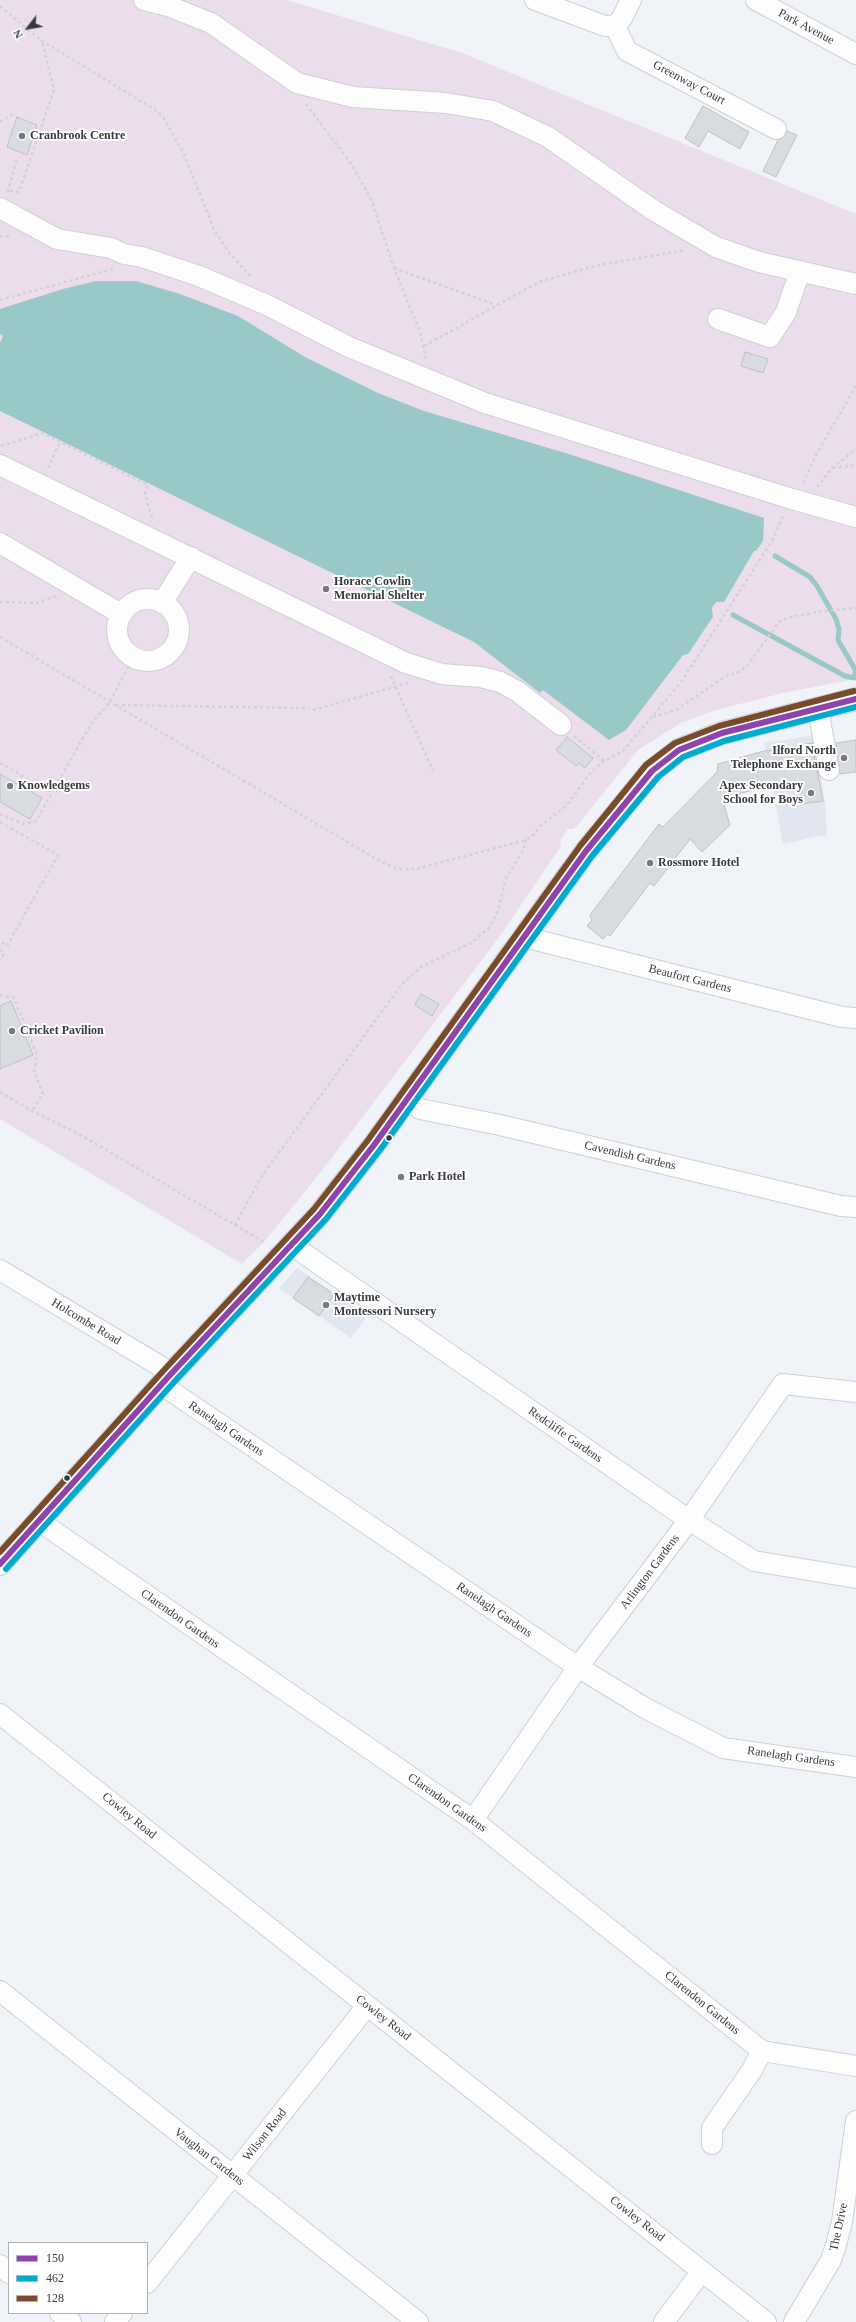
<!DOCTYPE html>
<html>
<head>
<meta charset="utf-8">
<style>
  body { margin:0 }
  #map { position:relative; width:856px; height:2322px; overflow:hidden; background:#f0f3f8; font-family:"Times New Roman",serif }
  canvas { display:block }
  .legend { position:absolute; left:8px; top:2242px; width:140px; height:72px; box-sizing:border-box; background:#fff; border:1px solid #afb0b1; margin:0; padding:5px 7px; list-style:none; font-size:12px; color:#37393d }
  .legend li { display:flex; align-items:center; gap:8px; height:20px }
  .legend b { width:20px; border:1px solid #afb0b1 }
  .north { position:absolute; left:8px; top:8px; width:40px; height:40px; -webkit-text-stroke:3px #fff; paint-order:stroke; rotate:239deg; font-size:11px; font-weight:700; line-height:16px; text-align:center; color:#37393d }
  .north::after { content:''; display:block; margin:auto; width:14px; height:18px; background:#37393d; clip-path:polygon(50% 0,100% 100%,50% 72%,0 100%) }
</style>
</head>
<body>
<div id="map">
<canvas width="856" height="2322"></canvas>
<ul class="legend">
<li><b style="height:5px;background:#8e44ad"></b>150</li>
<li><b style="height:5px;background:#00a9ce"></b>462</li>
<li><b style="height:5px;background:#7a4b2a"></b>128</li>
</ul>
<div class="north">N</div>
</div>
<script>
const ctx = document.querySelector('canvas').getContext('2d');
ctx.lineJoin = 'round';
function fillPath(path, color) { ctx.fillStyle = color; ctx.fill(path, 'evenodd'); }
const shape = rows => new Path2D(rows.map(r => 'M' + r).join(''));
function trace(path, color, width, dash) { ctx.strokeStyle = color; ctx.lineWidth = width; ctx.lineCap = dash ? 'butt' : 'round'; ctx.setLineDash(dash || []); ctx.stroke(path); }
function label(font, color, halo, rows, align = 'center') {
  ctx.font = font + ' "Times New Roman",serif'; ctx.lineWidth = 4; ctx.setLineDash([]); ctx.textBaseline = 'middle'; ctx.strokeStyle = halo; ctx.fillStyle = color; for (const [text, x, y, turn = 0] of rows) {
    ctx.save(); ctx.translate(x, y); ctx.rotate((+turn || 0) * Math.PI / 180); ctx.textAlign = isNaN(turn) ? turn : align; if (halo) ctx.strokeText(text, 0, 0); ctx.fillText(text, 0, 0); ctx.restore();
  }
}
const built = shape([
  [814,735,825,801,827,837,818,836,783,844,764,743],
  [297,1268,367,1316,351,1338,279,1288]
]);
const green = shape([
  [0,0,287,0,462,53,856,214,856,679,787,692,712,711,681,723,638,750,577,826,573,829,568,829,560,841,561,846,500,936,320,1173,264,1242,242,1264,0,1119]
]);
const water = shape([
  [96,281,136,281,180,294,238,316,305,357,378,393,424,411,572,455,764,518,763,541,756,551,754,551,724,602,716,602,712,608,713,617,688,654,683,655,626,730,609,740,543,690,540,693,474,642,0,411,0,343,3,336,0,334,0,309,63,289]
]);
const stream = shape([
  [733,615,845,676,854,678,856,671,838,640,839,629,836,619,817,586,810,577,775,556]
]);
const building = shape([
  [703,106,749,132,740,149,708,131,699,147,685,138,703,106],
  [17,117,37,125,27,155,7,147,17,117],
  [787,131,797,135,776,177,763,171,778,140,782,138,787,131],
  [745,352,768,359,763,373,741,366,745,352],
  [567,737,593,758,585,768,579,763,576,766,556,750,567,737],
  [856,740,856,772,840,774,836,743,856,740],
  [812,743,823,801,800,804,797,785,787,787,783,783,737,794,739,801,724,805,730,825,702,852,690,839,654,886,650,883,610,936,608,934,603,939,587,926,592,920,590,915,659,824,663,827,717,772,718,764,760,752,812,743],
  [0,774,42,798,30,819,0,802,0,774],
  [421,994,439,1004,432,1016,415,1005,421,994],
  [11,1001,33,1055,0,1069,0,1006,11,1001],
  [308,1277,334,1294,319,1316,293,1298,308,1277]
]);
const path = shape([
  [0,6,42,41,154,109,163,117,183,152,214,229,227,250,252,278],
  [306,104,352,165,371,199,394,268,420,332,426,359],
  [0,122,13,114],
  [10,191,19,192,54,90,42,41],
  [8,192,17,158],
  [0,236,12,237],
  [394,268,496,305],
  [0,300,113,269],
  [424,346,539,282,595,266,685,250],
  [1,446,43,433,148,485,145,494,152,518],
  [48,468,60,442],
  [833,468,856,465],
  [803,483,817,453,856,386],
  [817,487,832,468,856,449],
  [0,602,37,603,56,596],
  [0,637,383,863,398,869,416,869,526,840,533,835,541,825,566,806,592,771,604,761,623,751,681,682,772,541,784,514],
  [391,676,433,771],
  [116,705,309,708],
  [313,710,408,683],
  [653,717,676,710,726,676,739,672,747,666,779,622,787,618,822,611,856,608],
  [574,736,604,761],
  [0,763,52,793],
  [0,814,23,824,36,821,92,722,108,705,133,658],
  [0,822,58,855,7,946,0,941],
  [0,950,4,953,0,960],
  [0,995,14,998,37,1055,34,1072,43,1094,32,1111],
  [0,1092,32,1111,77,1133,266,1243],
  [235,1225,262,1176,402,984,421,967,471,943,488,929,497,914,506,878,524,849,526,840]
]);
const minor = shape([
  [144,0,168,6,211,23,297,83,353,97,446,103,493,111,548,137,653,210,716,247,759,262,856,284],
  [535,0,605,26,615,26,622,18,631,0],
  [756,0,856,54],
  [615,26,627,51,776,129],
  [0,208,57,239,111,248,124,254,142,257,199,276,267,305,349,347,485,403,792,499,856,517],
  [718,319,770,337,786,312,800,271],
  [0,465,406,663,442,674,481,677,500,682,517,691,561,725],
  [0,543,121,614],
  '117 630a31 31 0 1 1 62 0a31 31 0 1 1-62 0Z',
  [162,603,191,557],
  [818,709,829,770],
  [524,937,842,1017,856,1018],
  [408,1099,420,1109,500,1125,841,1206,856,1207],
  [293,1246,689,1520,754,1561,856,1578],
  [0,1270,160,1366,170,1375],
  [162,1385,578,1667,645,1708,723,1748,856,1767],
  [39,1521,473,1820,762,2051,856,2066],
  [0,1714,766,2322],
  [473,1820,578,1667,689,1520,783,1384,856,1392],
  [0,1991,418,2322],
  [712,2144,712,2128,752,2070,762,2051],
  [0,2265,9,2273],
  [147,2283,367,2006],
  [60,2313,71,2322],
  [115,2322,122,2313],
  [664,2322,702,2271],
  [794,2322,831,2260,836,2245,842,2222,856,2121]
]);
const major = shape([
  [0,1564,170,1375,320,1214,374,1145,586,851,652,771,679,750,722,733,856,699]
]);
const bus1 = shape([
  [0,1564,170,1375,320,1214,374,1145,586,851,652,771,679,750,722,733,856,699]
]);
const bus2 = shape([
  [6,1569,176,1380,326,1219,380,1150,592,856,658,777,683,757,724,741,856,707]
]);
const bus3 = shape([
  [0,1552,164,1370,314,1209,368,1140,580,846,646,765,675,743,719,726,854,691]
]);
const markers = [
  [22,136,4,"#787a7e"],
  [326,589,4,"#787a7e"],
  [844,758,4,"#787a7e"],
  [10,786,4,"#787a7e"],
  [811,793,4,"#787a7e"],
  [650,863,4,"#787a7e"],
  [12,1031,4,"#787a7e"],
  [389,1138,3.5,"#37393d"],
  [401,1177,4,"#787a7e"],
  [326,1305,4,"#787a7e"],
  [67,1478,3.5,"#37393d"]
];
const streetNames = [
  ["Park Avenue",806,27,28],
  ["Greenway Court",689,83,28],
  ["Beaufort Gardens",690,979,14],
  ["Cavendish Gardens",630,1156,13],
  ["Holcombe Road",86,1322,31],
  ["Ranelagh Gardens",226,1429,34],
  ["Redcliffe Gardens",565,1435,35],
  ["Arlington Gardens",650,1572,-53],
  ["Ranelagh Gardens",494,1610,34],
  ["Clarendon Gardens",180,1619,35],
  ["Ranelagh Gardens",791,1757,8],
  ["Clarendon Gardens",447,1803,35],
  ["Cowley Road",129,1816,39],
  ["Clarendon Gardens",702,2003,39],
  ["Cowley Road",383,2018,38],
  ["Wilson Road",265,2135,-52],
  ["Vaughan Gardens",209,2157,38],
  ["Cowley Road",637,2219,38],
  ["The Drive",839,2227,-78]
];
const poiNames = [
  ["Cranbrook Centre",30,136],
  ["Horace Cowlin",334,582],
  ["Memorial Shelter",334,596],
  ["Ilford North",836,751,"right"],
  ["Telephone Exchange",836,765,"right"],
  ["Knowledgems",18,786],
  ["Apex Secondary",803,786,"right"],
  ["School for Boys",803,800,"right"],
  ["Rossmore Hotel",658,863],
  ["Cricket Pavilion",20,1031],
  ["Park Hotel",409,1177],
  ["Maytime",334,1298],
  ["Montessori Nursery",334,1312]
];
fillPath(built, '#e0e7f1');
fillPath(green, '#ebddec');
fillPath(water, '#98c8c8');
trace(stream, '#98c8c8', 5);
fillPath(building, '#d8dbdf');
trace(building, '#bec1c4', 1);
trace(minor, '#cdd0d4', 22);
trace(major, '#cdd0d4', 24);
trace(path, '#d1d2d4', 2.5, [3, 3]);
trace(minor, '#fdfdfe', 20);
trace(major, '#fdfdfe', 22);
trace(bus1, '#8e44ad', 6);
trace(bus2, '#00a9ce', 6);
trace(bus3, '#7a4b2a', 6);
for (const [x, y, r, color] of markers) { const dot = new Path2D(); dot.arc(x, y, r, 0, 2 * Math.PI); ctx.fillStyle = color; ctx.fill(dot); trace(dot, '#fff', 1.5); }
label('12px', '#37393d', '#fff', streetNames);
label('bold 12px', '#37393d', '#fff', poiNames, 'left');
</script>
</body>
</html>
